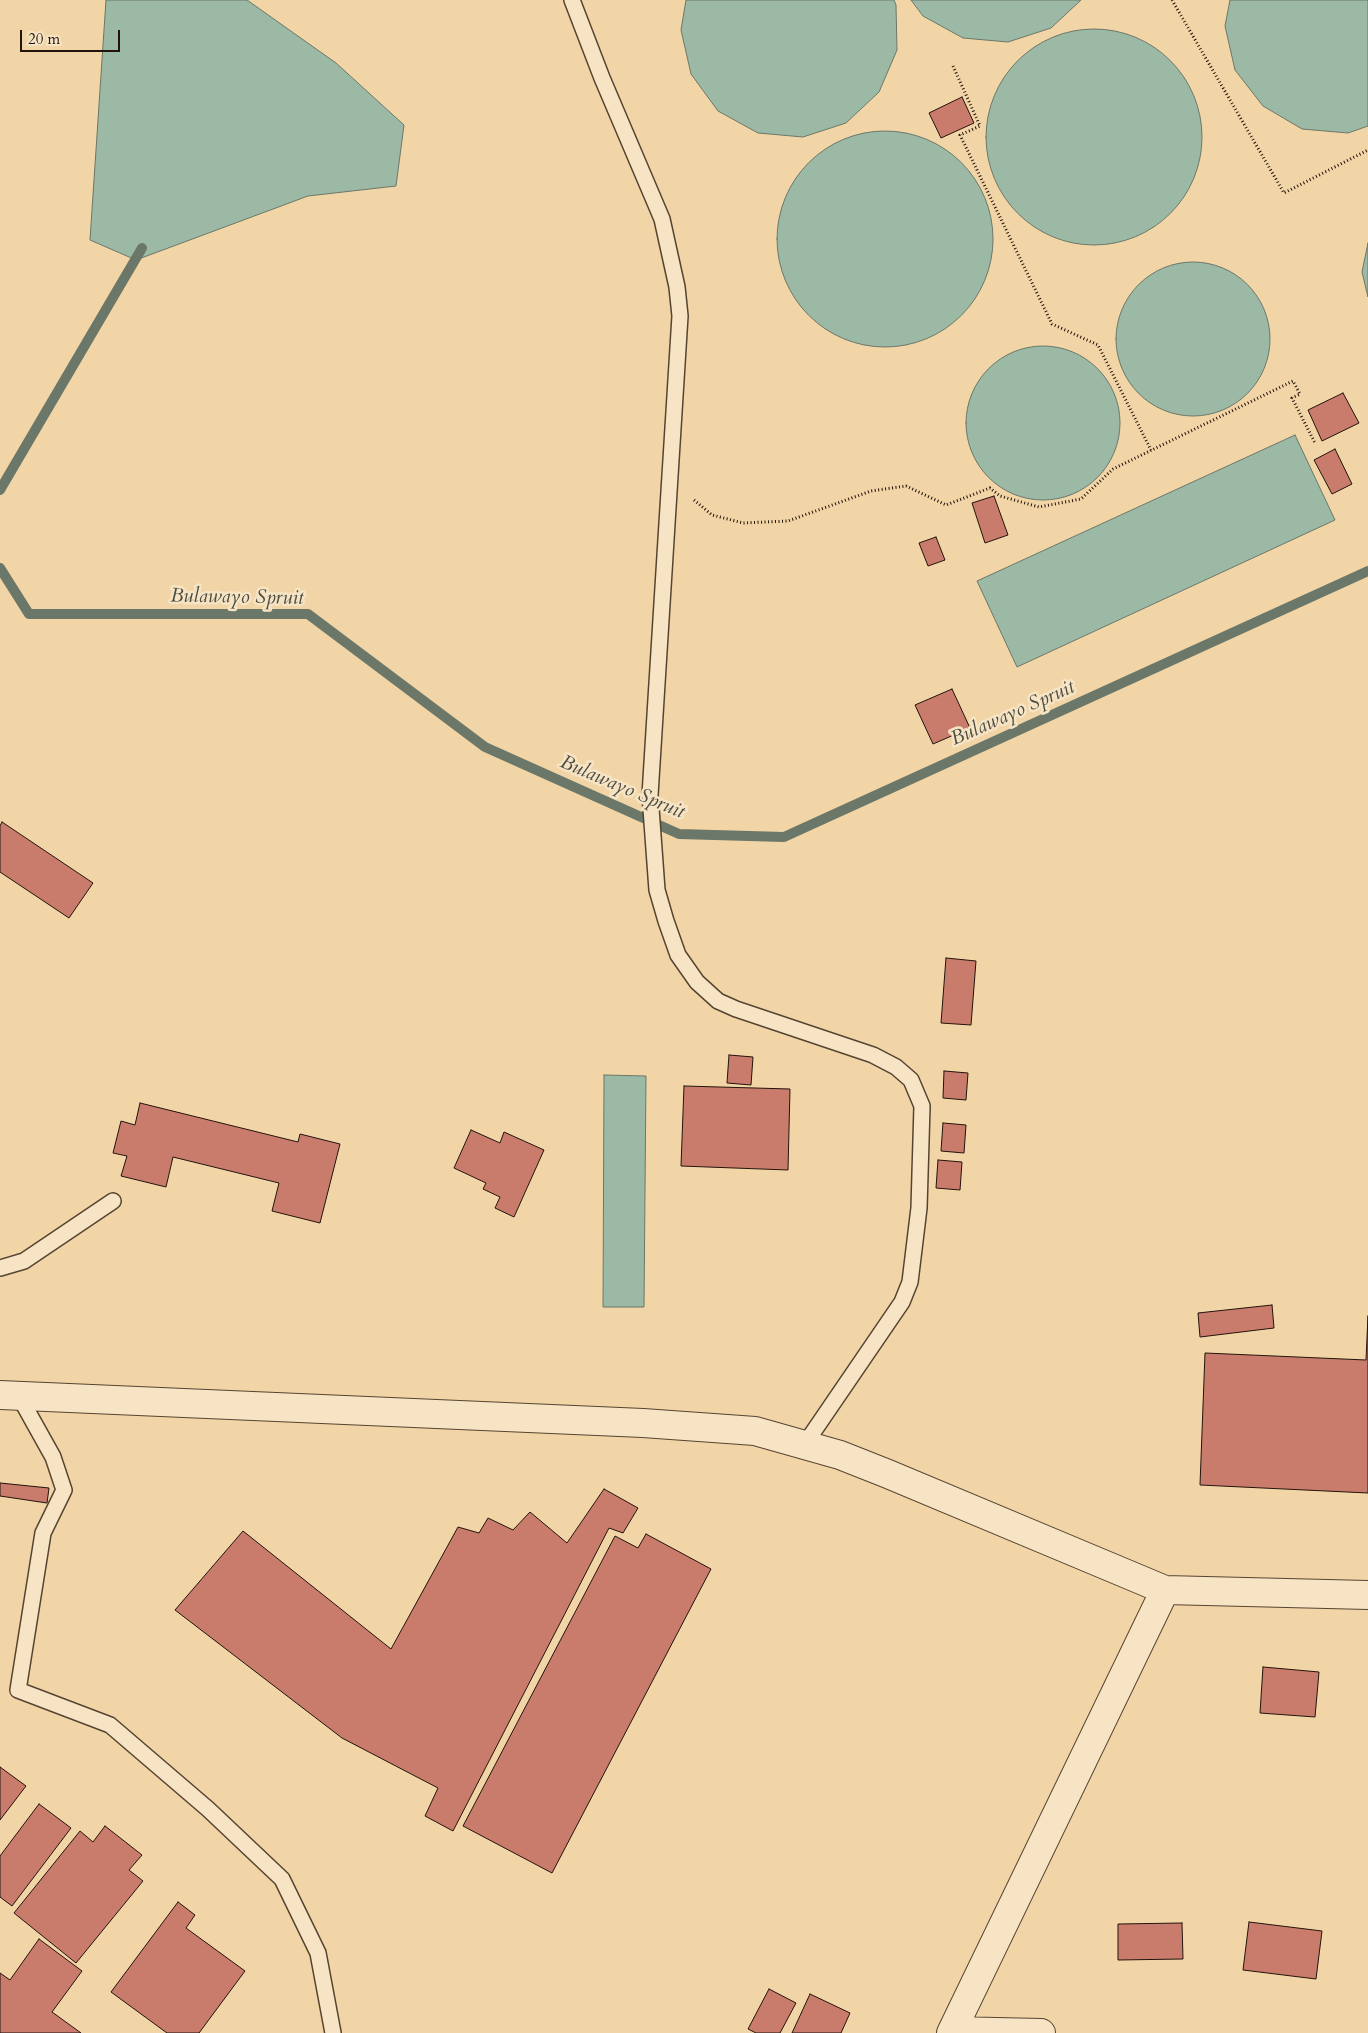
<!DOCTYPE html>
<html>
<head>
<meta charset="utf-8">
<style>
  body { margin:0 }
  #map { position:relative; width:1368px; height:2033px; overflow:hidden; background:#f2d5a6; font-family:Cardo,serif }
  canvas { display:block }
  .scale { position:absolute; left:20px; top:30px; width:100px; height:22px; box-sizing:border-box; border:2px solid #22130c; border-top:0; padding-left:6px; font-size:15px; line-height:18px; white-space:nowrap; color:#22130c; -webkit-text-stroke:4px #f7e4c5; paint-order:stroke }
</style>
</head>
<body>
<div id="map">
<canvas width="1368" height="2033"></canvas>
<div class="scale">20 m</div>
</div>
<script>
const ctx = document.querySelector('canvas').getContext('2d');
ctx.lineJoin = 'round';
function fillPath(path, color) { ctx.fillStyle = color; ctx.fill(path, 'evenodd'); }
const shape = rows => new Path2D(rows.map(r => 'M' + r).join(''));
function trace(path, color, width, dash) { ctx.strokeStyle = color; ctx.lineWidth = width; ctx.lineCap = dash ? 'butt' : 'round'; ctx.setLineDash(dash || []); ctx.stroke(path); }
function label(font, color, halo, rows, align = 'center') {
  ctx.font = font + ' Cardo,serif'; ctx.lineWidth = 5; ctx.setLineDash([]); ctx.textBaseline = 'middle'; ctx.strokeStyle = halo; ctx.fillStyle = color; for (const [text, x, y, turn = 0] of rows) {
    ctx.save(); ctx.translate(x, y); ctx.rotate((+turn || 0) * Math.PI / 180); ctx.textAlign = isNaN(turn) ? turn : align; if (halo) ctx.strokeText(text, 0, 0); ctx.fillText(text, 0, 0); ctx.restore();
  }
}
const water = shape([
  [106,0,247,0,336,63,404,125,396,186,308,196,136,260,90,240,106,0],
  [686,0,894,0,896,5,897,50,879,92,846,123,803,137,758,133,718,111,691,74,681,30,686,0],
  [911,0,1081,0,1051,28,1008,42,963,38,923,16,911,0],
  [1230,0,1368,0,1368,126,1348,133,1302,129,1263,106,1235,70,1225,26,1230,0],
  '986 137a108 108 0 1 1 216 0a108 108 0 1 1-216 0Z',
  '777 239a108 108 0 1 1 216 0a108 108 0 1 1-216 0Z',
  [1368,243,1368,297,1362,272,1368,243],
  '1116 339a77 77 0 1 1 154 0a77 77 0 1 1-154 0Z',
  '966 423a77 77 0 1 1 154 0a77 77 0 1 1-154 0Z',
  [1295,435,1335,520,1017,667,977,581,1295,435],
  [604,1075,646,1076,644,1307,603,1307,604,1075]
]);
const stream = shape([
  [0,490,142,248],
  [0,568,29,614,308,614,485,747,679,834,784,837,1368,571]
]);
const building = shape([
  [962,97,974,123,941,138,929,113,962,97],
  [1343,393,1359,423,1322,441,1308,410,1343,393],
  [1335,449,1352,484,1332,494,1314,460,1335,449],
  [994,496,1008,535,985,543,972,503,994,496],
  [936,537,945,560,928,566,919,543,936,537],
  [952,689,970,728,933,744,915,705,952,689],
  [2,822,93,883,69,918,0,872,0,826,2,822],
  [946,958,976,961,971,1025,941,1023,946,958],
  [729,1055,753,1057,751,1085,727,1083,729,1055],
  [944,1071,968,1073,966,1100,943,1098,944,1071],
  [684,1086,790,1089,788,1170,681,1166,684,1086],
  [140,1103,298,1142,300,1134,340,1144,320,1223,272,1211,279,1183,173,1157,166,1187,121,1176,127,1156,113,1153,121,1121,135,1125,140,1103],
  [943,1123,966,1125,964,1153,941,1151,943,1123],
  [471,1130,500,1143,504,1132,544,1150,514,1217,495,1208,500,1197,483,1189,486,1183,454,1168,471,1130],
  [938,1160,962,1162,960,1190,936,1188,938,1160],
  [1272,1305,1274,1328,1200,1337,1198,1313,1272,1305],
  [1368,1316,1368,1493,1200,1485,1205,1353,1366,1360,1368,1316],
  [0,1483,49,1488,47,1503,0,1496,0,1483],
  [604,1489,638,1508,623,1533,609,1528,453,1831,425,1816,438,1788,342,1738,175,1610,243,1531,391,1649,458,1527,479,1533,488,1518,513,1530,530,1512,567,1543,604,1489],
  [646,1534,711,1569,552,1873,463,1826,615,1536,638,1548,646,1534],
  [1263,1667,1319,1672,1315,1717,1260,1713,1263,1667],
  [0,1767,26,1786,0,1820,0,1767],
  [39,1804,71,1828,12,1906,0,1897,0,1856,39,1804],
  [105,1826,142,1855,129,1870,143,1881,76,1963,14,1913,80,1831,93,1842,105,1826],
  [178,1902,195,1915,186,1928,245,1971,199,2033,167,2033,111,1992,178,1902],
  [1249,1922,1322,1931,1316,1979,1243,1970,1249,1922],
  [1182,1923,1183,1959,1118,1960,1118,1924,1182,1923],
  [39,1939,82,1971,52,2012,81,2033,0,2033,0,1973,10,1980,39,1939],
  [769,1989,796,2003,780,2033,756,2033,748,2029,769,1989],
  [810,1994,850,2013,841,2033,792,2033,810,1994]
]);
const path = shape([
  [1172,0,1284,193,1368,150],
  [953,66,980,126,960,135,1052,324,1098,345,1151,450],
  [694,500,712,515,743,523,788,521,871,491,906,486,946,505,990,488,1000,496,1039,507,1081,499,1113,469,1293,381,1300,394,1292,398,1315,443]
]);
const service = shape([
  [572,0,602,78,662,219,677,287,680,316,650,795,657,890,666,921,678,955,697,982,718,1001,736,1009,873,1055,896,1067,911,1080,922,1106,919,1208,910,1282,902,1302,805,1444],
  [0,1268,24,1261,113,1201],
  [19,1396,53,1457,64,1490,43,1533,18,1690,110,1725,208,1809,282,1879,318,1953,333,2033]
]);
const minor = shape([
  [0,1395,643,1423,755,1431,840,1455,888,1474,1165,1590,1368,1595],
  [952,2031,1041,2033],
  [951,2033,1165,1590]
]);
const waterNames = [
  ["Bulawayo Spruit",237,598,1],
  ["Bulawayo Spruit",1013,714,-24],
  ["Bulawayo Spruit",622,788,23]
];
fillPath(water, '#9bb9a5');
trace(water, '#6b7768', 1);
trace(stream, '#6b7768', 10);
fillPath(building, '#ca7c6c');
trace(building, '#22130c', 1);
trace(service, '#564432', 18);
trace(minor, '#564432', 30);
trace(path, '#22130c', 3, [1, 2.5]);
trace(service, '#f7e4c5', 15);
trace(minor, '#f7e4c5', 28);
label('italic 20px', '#4c4d42', '#f7e4c5', waterNames);
</script>
</body>
</html>
